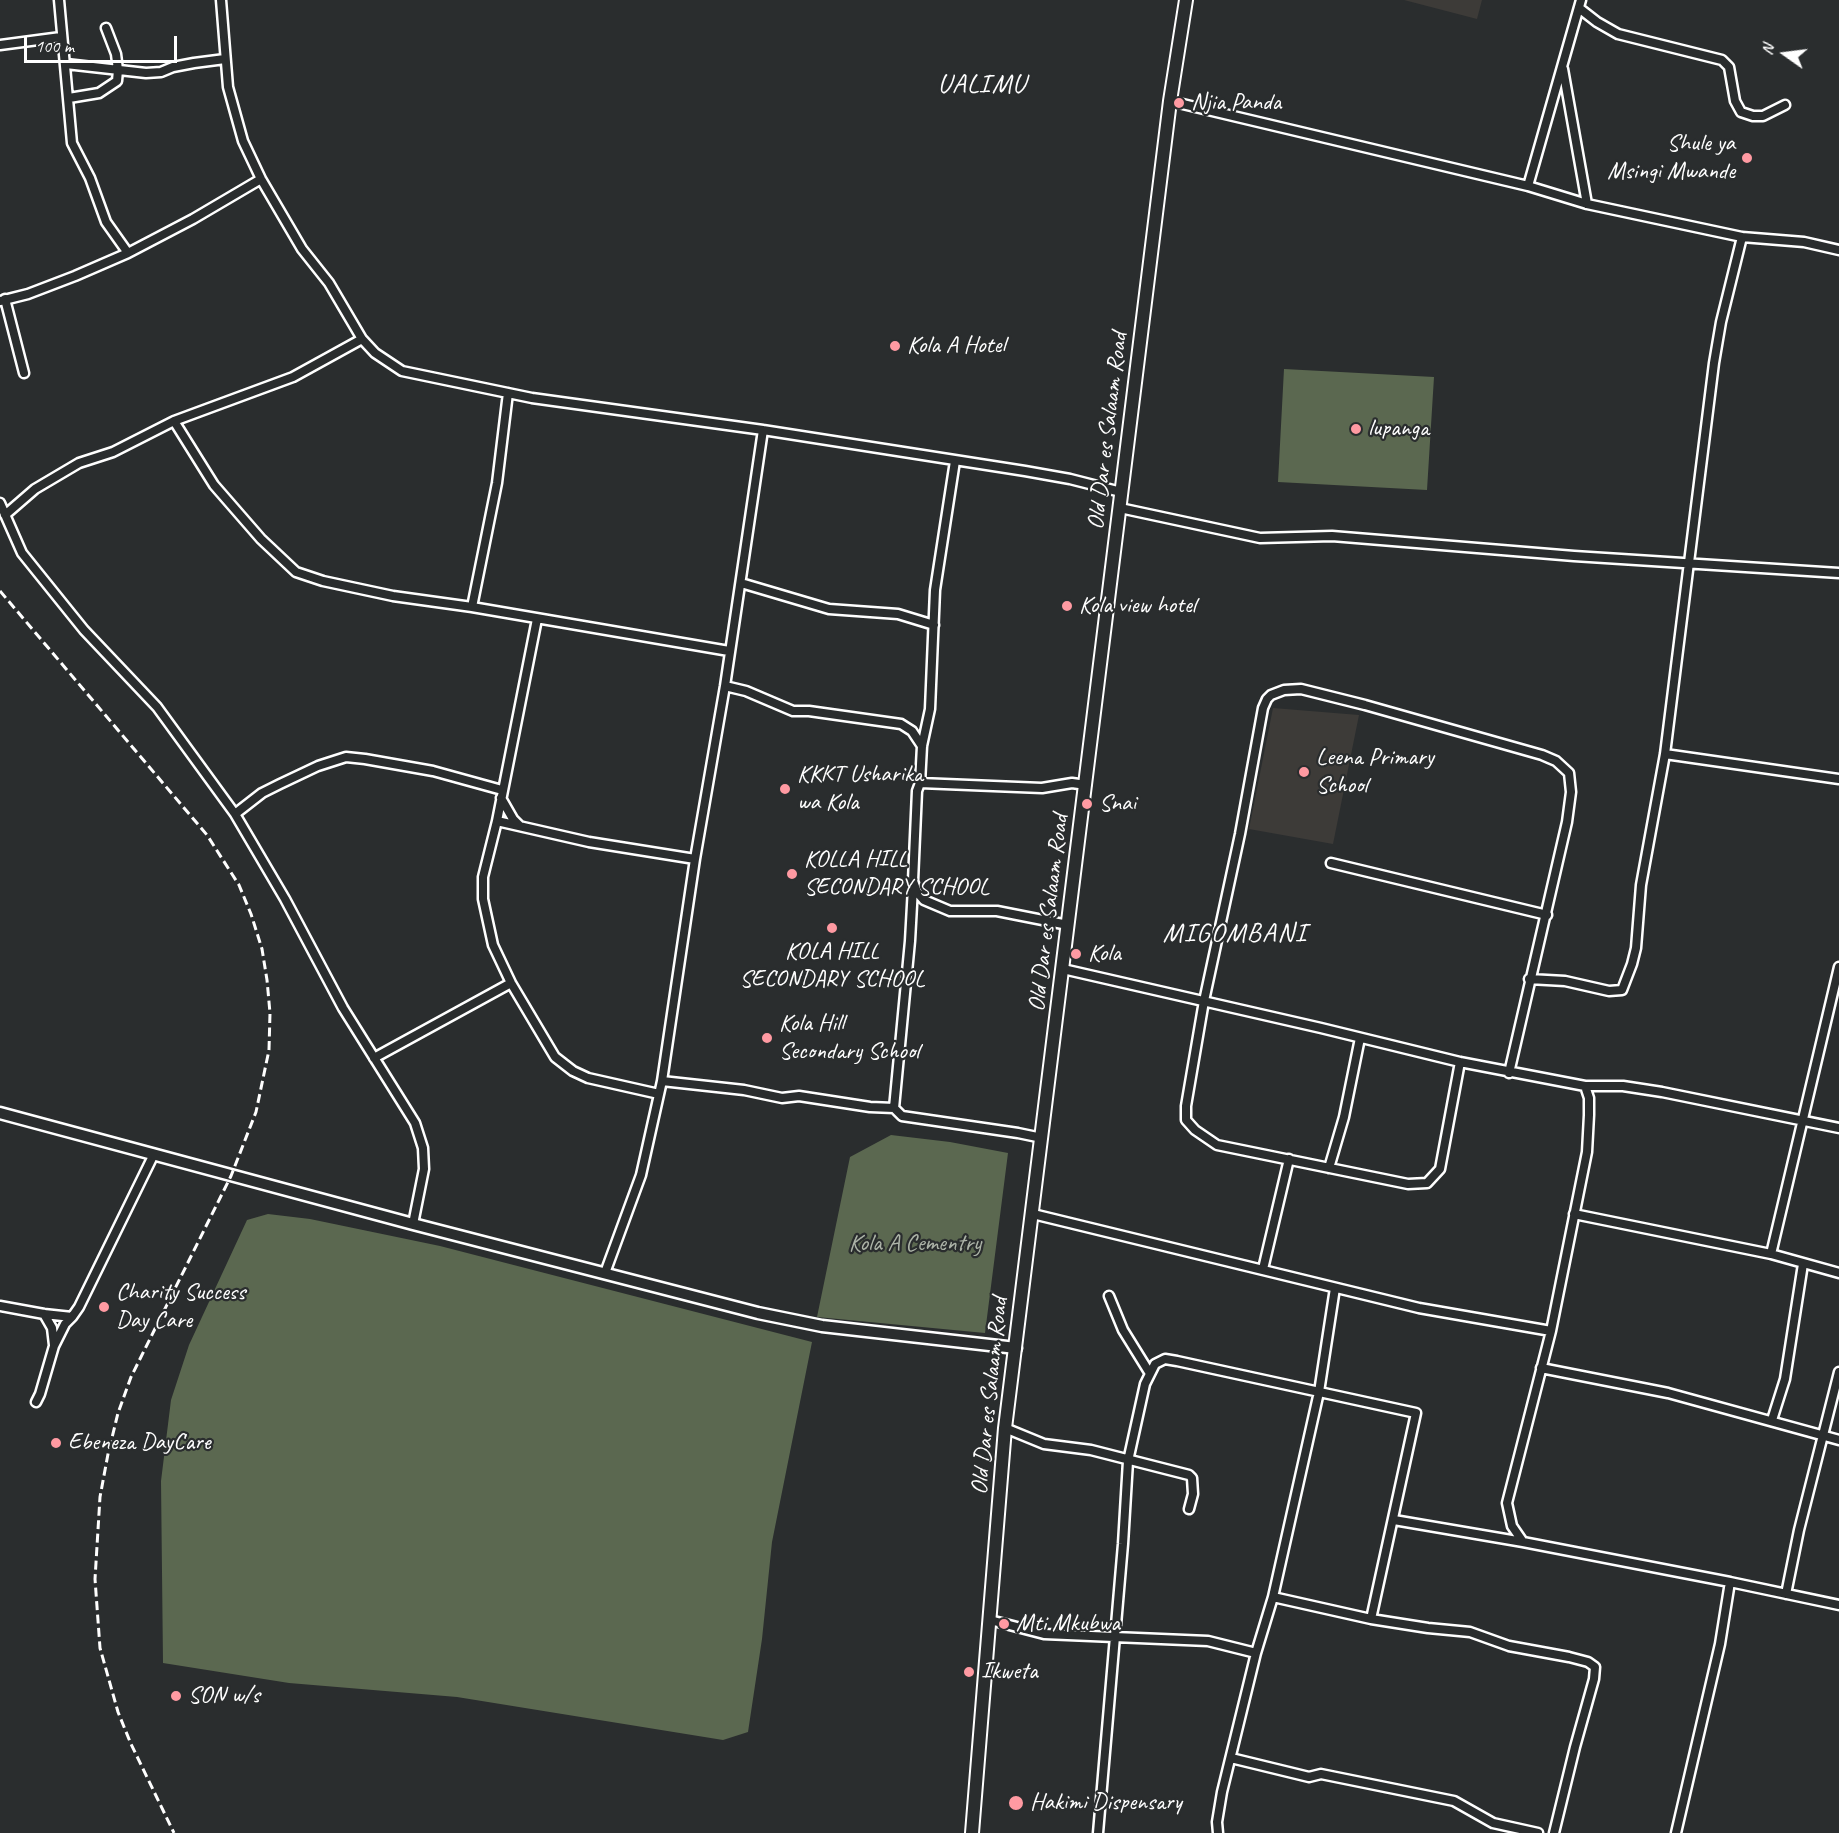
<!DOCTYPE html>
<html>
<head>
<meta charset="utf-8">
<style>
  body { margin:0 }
  #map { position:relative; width:1839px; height:1833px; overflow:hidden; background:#2a2d2e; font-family:Caveat,sans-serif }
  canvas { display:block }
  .north { position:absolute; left:1755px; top:24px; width:60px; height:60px; -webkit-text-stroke:4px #2a2d2e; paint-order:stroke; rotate:284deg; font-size:16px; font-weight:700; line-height:24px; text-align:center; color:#fff }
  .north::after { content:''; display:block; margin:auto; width:21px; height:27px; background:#fff; clip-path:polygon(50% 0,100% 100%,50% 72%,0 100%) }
  .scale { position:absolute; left:24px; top:36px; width:153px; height:27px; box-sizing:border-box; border:3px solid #fff; border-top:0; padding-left:8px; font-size:18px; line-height:21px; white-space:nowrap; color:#fff; -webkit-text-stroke:4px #2a2d2e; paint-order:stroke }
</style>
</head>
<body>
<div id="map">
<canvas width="1839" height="1833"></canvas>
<div class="north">N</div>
<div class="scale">100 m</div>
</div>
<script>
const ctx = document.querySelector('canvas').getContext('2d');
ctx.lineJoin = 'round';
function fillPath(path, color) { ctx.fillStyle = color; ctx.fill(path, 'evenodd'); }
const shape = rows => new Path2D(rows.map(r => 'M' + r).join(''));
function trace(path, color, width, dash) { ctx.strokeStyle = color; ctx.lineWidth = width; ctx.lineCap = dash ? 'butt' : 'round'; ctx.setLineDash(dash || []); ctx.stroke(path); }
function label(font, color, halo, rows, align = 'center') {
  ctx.font = font + ' Caveat,sans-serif'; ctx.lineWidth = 4.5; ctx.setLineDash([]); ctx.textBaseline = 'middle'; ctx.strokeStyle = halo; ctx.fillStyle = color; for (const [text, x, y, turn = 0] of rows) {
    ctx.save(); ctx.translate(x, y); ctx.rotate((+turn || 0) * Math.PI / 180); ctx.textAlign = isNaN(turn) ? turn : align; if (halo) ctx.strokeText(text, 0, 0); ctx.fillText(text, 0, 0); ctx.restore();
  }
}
const built = shape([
  [1404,0,1482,0,1477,19],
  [1273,708,1359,715,1333,844,1249,829]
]);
const green = shape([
  [1284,369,1434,377,1427,490,1278,482],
  [891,1135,950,1142,1008,1153,985,1333,817,1317,850,1157],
  [268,1214,310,1219,440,1246,812,1342,772,1542,762,1639,748,1732,723,1740,457,1697,289,1683,163,1663,161,1481,171,1400,189,1345,247,1220]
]);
const minor = shape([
  [59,0,72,143,90,178,106,222,128,253],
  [221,0,228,87,243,141,261,179,302,249,329,283,362,339,375,353,402,371,532,398,763,430,1025,471,1070,479,1121,492],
  [1579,8,1597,22,1618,34,1722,60,1729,67,1735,101,1741,112,1753,116,1763,116,1785,105],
  [0,45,61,37],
  [66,64,146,73,161,72,173,67,194,63,225,59],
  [1563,69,1587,204],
  [69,98,99,93,117,81,118,70,116,54,106,28],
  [1170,101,1528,186,1587,204,1742,237,1804,242,1839,250],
  [1528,186,1581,0],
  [5,299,24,373],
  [0,301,28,294,75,276,128,253,193,219,261,179],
  [174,421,214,485,261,539,296,572,323,581,393,596,472,607,729,651],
  [955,461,935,590,930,709,922,746,920,783,917,791,913,881,917,892,924,900,950,911,997,911,1068,925],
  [0,503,22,553,84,630,157,707,235,814,285,899,343,1008,415,1123,423,1148,424,1169,413,1224],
  [1120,508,1260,538,1332,536,1574,556,1839,573],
  [5,515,35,489,79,463,113,452,174,421,293,377,362,339],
  [741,583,829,609,898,614,934,625],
  [472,607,497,483,508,393],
  [537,619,497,821,483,877,483,899,493,945,511,983,555,1057,573,1071,588,1078,659,1094],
  [725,686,746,691,793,711,809,711,901,724,912,731,922,746],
  [1665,754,1839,779],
  [920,783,1042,788,1072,783,1086,785],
  [501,798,513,819,520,826],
  [235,814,262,793,280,784,318,766,346,757,365,759,433,771,502,790],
  [497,821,589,842,695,859],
  [1331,863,1547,915],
  [1063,969,1321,1028,1460,1062,1585,1086,1589,1098,1589,1115,1587,1152,1551,1331,1507,1503,1512,1526,1523,1542,1730,1582,1720,1644,1676,1833],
  [1529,979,1565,981,1609,991,1622,990,1632,964,1636,948,1641,885,1665,754,1714,363,1721,322,1742,237],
  [374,1058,511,983],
  [1460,1062,1440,1169,1427,1183,1408,1184,1217,1145,1195,1130,1186,1120,1186,1106,1204,1001,1240,834,1263,708,1267,699,1271,695,1284,690,1301,689,1365,705,1542,755,1556,761,1569,773,1571,792,1567,822,1509,1073],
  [662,1081,744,1090,782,1098,799,1096,870,1107,894,1108,902,1116,1018,1133,1042,1138],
  [1585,1086,1623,1086,1662,1092,1839,1128],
  [894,1108,910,941,913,887],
  [1329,1168,1344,1117,1360,1038],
  [1033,1214,1419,1308,1551,1331],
  [1574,1214,1771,1254,1839,1273],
  [1771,1254,1839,967],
  [1263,1269,1289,1159],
  [605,1273,641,1175,662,1081,695,859,725,686,763,430],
  [1109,1296,1123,1330,1149,1372],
  [0,1306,44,1314,72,1317,79,1307,154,1154],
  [44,1314,52,1328,54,1345],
  [1541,1368,1668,1393,1839,1440],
  [36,1402,40,1394,54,1346,65,1324,72,1317],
  [1772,1420,1785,1379,1803,1264],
  [1005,1428,1044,1444,1091,1450,1189,1475,1192,1478,1193,1494,1189,1509],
  [1394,1520,1523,1542],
  [1730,1582,1839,1605],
  [1786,1594,1799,1530,1839,1372],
  [1273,1597,1371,1619,1428,1628,1470,1632,1509,1646,1569,1657,1588,1662,1595,1667,1594,1679,1575,1747,1554,1833],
  [990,1620,1044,1634,1208,1641,1256,1653],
  [1231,1758,1309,1777,1321,1774,1454,1801,1493,1823,1538,1833],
  [1098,1833,1123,1544,1128,1461,1145,1384,1155,1364,1165,1359,1177,1361,1416,1413,1371,1619],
  [1218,1833,1217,1822,1222,1792,1256,1653,1273,1597,1319,1392,1335,1288]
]);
const tertiary = shape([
  [0,1113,413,1224,758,1313,822,1326,1016,1348]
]);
const secondary = shape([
  [972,1833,1005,1428,1170,101,1186,0]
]);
const rail = shape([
  [0,591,207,835,239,885,251,914,262,949,267,980,270,1013,269,1050,256,1112,231,1176,131,1377,118,1413,108,1454,100,1497,95,1579,100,1648,118,1712,131,1744,174,1833]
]);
const markers = [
  [1179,103,6,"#ff9aa2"],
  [1747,158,6,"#ff9aa2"],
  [895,346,6,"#ff9aa2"],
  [1356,429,6,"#ff9aa2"],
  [1067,606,6,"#ff9aa2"],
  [1304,772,6,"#ff9aa2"],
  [785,789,6,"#ff9aa2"],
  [1087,804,6,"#ff9aa2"],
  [792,874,6,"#ff9aa2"],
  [832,928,6,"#ff9aa2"],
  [1076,954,6,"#ff9aa2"],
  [767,1038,6,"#ff9aa2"],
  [104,1307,6,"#ff9aa2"],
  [56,1443,6,"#ff9aa2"],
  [1004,1624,6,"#ff9aa2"],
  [969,1672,6,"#ff9aa2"],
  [176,1696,6,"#ff9aa2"],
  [1016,1803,8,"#ff9aa2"]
];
const poiNames = [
  ["Njia Panda",1191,103],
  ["Shule ya",1735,144,"right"],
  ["Msingi Mwande",1735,172,"right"],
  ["Kola A Hotel",907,346],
  ["lupanga",1368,429],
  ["Kola view hotel",1079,606],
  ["Leena Primary",1316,758],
  ["School",1316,786],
  ["KKKT Usharika",797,775],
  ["wa Kola",797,803],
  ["Snai",1099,804],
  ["KOLLA HILL",804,860],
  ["SECONDARY SCHOOL",804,888],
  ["KOLA HILL",832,952,"center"],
  ["SECONDARY SCHOOL",832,980,"center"],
  ["Kola",1088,954],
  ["Kola Hill",779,1024],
  ["Secondary School",779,1052],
  ["Charity Success",116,1293],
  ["Day Care",116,1321],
  ["Ebeneza DayCare",68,1443],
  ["Mti Mkubwa",1016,1624],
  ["Ikweta",981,1672],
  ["SON w/s",188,1696],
  ["Hakimi Dispensary",1030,1803]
];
const streetNames = [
  ["Old Dar es Salaam Road",1108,431,-83],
  ["Old Dar es Salaam Road",1049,913,-83],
  ["Old Dar es Salaam Road",990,1396,-84]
];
const parkNames = [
  ["Kola A Cementry",915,1244]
];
const quarterNames = [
  ["UALIMU",982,85],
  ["MIGOMBANI",1235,934]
];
fillPath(built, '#3d3b38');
fillPath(green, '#5b6850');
trace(minor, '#fff', 13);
trace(tertiary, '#fff', 15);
trace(secondary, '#fff', 16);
trace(minor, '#2a2d2e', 8);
trace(tertiary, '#2a2d2e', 10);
trace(secondary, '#2a2d2e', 12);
trace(rail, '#fff', 3, [9, 4.5]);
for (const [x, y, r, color] of markers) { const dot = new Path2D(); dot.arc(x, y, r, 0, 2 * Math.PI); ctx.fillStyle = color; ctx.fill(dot); trace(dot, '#2a2d2e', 2); }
label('24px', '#fff', '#2a2d2e', poiNames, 'left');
label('24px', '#fff', '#2a2d2e', streetNames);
label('24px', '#adb4a8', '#2a2d2e', parkNames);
ctx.letterSpacing = '1.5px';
label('27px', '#fff', '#2a2d2e', quarterNames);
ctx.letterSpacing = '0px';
</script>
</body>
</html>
